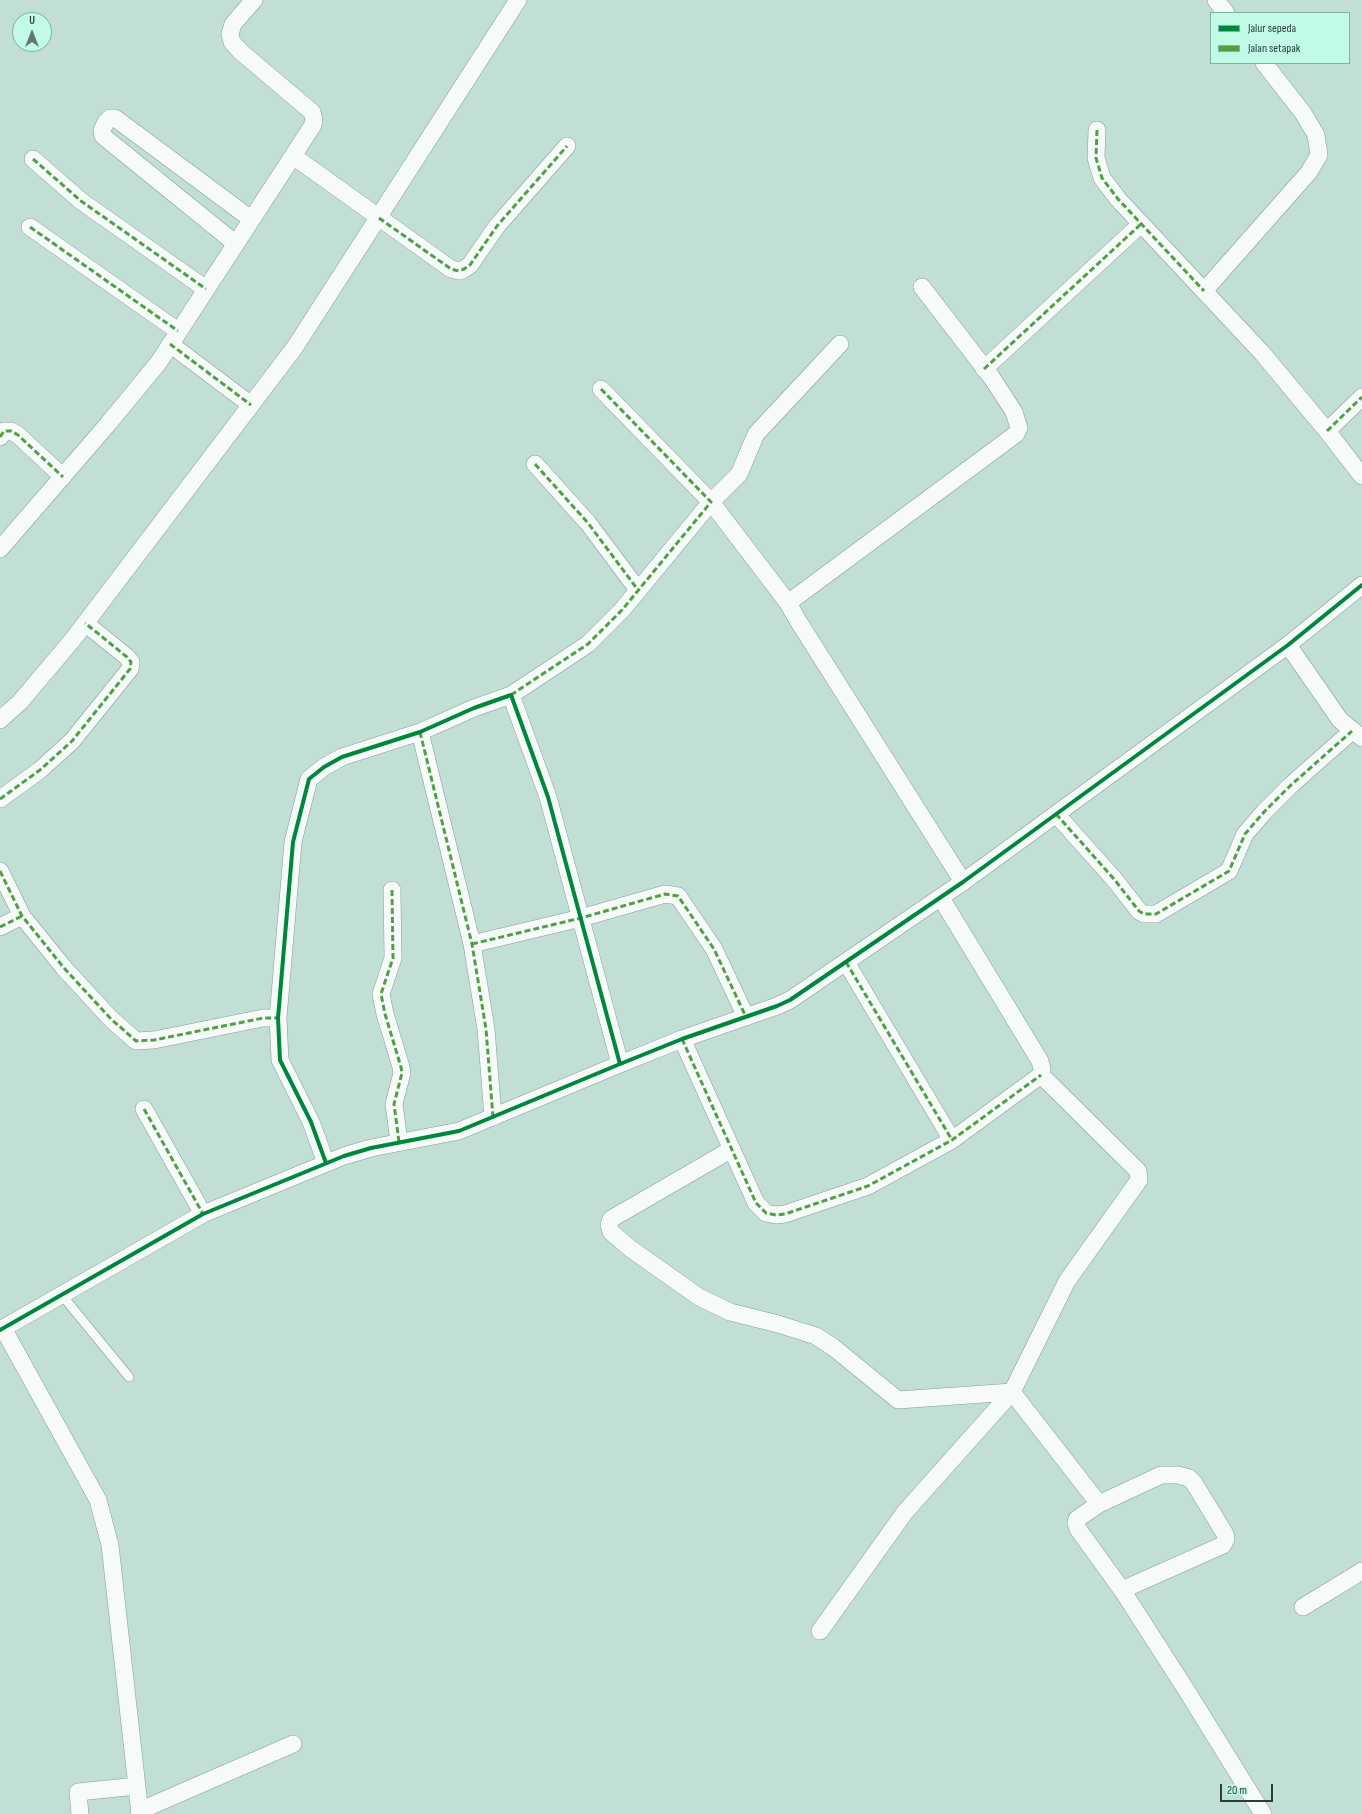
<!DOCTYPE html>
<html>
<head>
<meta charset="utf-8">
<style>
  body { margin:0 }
  #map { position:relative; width:1362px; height:1814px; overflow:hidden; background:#c1dfd4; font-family:"Sofia Sans Condensed",sans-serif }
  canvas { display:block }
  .legend { position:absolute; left:1210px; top:12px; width:140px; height:52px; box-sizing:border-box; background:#c1fae5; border:1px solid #84b0a0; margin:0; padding:5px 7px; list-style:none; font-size:12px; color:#294038 }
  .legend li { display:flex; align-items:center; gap:8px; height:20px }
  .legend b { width:20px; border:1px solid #84b0a0 }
  .north { position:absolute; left:12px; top:12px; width:40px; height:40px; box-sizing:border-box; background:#c1fae5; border:1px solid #84b0a0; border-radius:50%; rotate:0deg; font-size:11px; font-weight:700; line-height:16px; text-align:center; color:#294038 }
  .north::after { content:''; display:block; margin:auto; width:14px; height:18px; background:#5e786f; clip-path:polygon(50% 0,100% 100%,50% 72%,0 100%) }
  .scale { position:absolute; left:1220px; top:1784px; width:53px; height:18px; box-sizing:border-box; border:2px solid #294038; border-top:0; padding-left:5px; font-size:12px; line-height:14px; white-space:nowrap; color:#294038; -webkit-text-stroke:3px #c1fae5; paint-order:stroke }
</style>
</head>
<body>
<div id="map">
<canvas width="1362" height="1814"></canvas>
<ul class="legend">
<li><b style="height:5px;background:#00873e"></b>Jalur sepeda</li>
<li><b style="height:5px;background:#4fa144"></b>Jalan setapak</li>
</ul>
<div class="north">U</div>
<div class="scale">20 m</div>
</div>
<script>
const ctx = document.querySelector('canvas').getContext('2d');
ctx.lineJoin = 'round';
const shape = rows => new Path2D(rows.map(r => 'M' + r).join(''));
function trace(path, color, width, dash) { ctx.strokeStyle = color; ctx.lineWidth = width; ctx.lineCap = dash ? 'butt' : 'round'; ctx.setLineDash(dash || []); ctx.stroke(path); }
const lane = shape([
  [61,1294,129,1377]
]);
const street = shape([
  [1216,0,1226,13],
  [1097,130,1096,158,1102,178,1118,199,1263,354,1327,431,1362,476],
  [293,156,451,269,459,271,464,269,470,265,497,226,567,146],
  [33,159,81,201,206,289],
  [30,227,178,331],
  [236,244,103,136,102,130,106,122,110,118,115,118,251,219],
  [922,287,992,378,1014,412,1019,428,1016,434,788,603,797,619,963,882],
  [1204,291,1309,172,1319,155,1316,135,1303,113,1264,63],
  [170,344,251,405],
  [984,369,1141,224],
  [1327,431,1362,397],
  [0,437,4,431,11,431,18,435,63,477],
  [535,464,588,523,638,590],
  [0,549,108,424,159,362,313,125,314,120,312,112,241,52,232,42,230,34,233,24,254,0],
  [788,603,711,502,739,474,756,434,840,344],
  [1288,645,1340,720,1362,738],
  [511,695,588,644,622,610,711,502,601,389],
  [0,720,20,702,74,638,295,347,518,0],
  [420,732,472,944,486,1029,493,1117],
  [0,799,40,770,72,741,130,669,131,662,127,657,85,623],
  [1056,814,1114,879,1139,911,1144,914,1156,914,1229,871,1245,834,1264,812,1291,785,1352,731],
  [0,871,22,916,64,968,111,1019,136,1041,154,1040,263,1018,278,1018],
  [392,890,393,958,381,994,385,1014,401,1067,402,1073,394,1104,399,1142],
  [0,927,22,916],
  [472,944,581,918,665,894,678,896,714,949,746,1017],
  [846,962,952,1140],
  [682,1039,756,1203,766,1213,776,1215,785,1214,868,1186,952,1140,1041,1075,1042,1069,1040,1061,941,898],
  [1041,1075,1138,1171,1139,1180,1067,1281,1012,1392,1099,1504,1161,1475,1178,1475,1189,1478,1194,1483,1225,1534,1226,1539,1223,1545,1122,1590,1078,1529,1076,1523,1077,1519,1099,1504],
  [144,1109,203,1214],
  [732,1149,611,1219,609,1225,611,1232,631,1249,699,1297,730,1312,778,1324,816,1336,833,1347,898,1400,1012,1392],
  [326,1163,311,1122,280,1060,278,1018,293,842,309,779,324,767,342,757,420,732,474,708,511,695,548,797,620,1064],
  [3,1328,98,1500,110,1545,140,1814],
  [0,1330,203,1214,344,1156,371,1148,459,1131,620,1064,682,1039,777,1006,790,1000,963,882,1288,645,1362,585],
  [1122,1590,1185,1688,1263,1814],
  [1303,1607,1362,1571],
  [820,1631,905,1512,1012,1392],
  [139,1811,293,1744],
  [80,1814,78,1792,137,1786]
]);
const quiet = shape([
  [1097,130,1096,158,1102,178,1118,199,1204,291],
  [33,159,81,201,206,289],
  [379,218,451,269,459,271,464,269,470,265,497,226,567,146],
  [30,227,178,331],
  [170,344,251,405],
  [984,369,1141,224],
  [1327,431,1362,397],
  [0,437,4,431,11,431,18,435,63,477],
  [535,464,588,523,638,590],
  [511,695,588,644,622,610,711,502,601,389],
  [420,732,472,944,486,1029,493,1117],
  [0,799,40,770,72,741,130,669,131,662,127,657,85,623],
  [1056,814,1114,879,1139,911,1144,914,1156,914,1229,871,1245,834,1264,812,1291,785,1352,731],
  [0,871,22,916,64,968,111,1019,136,1041,154,1040,263,1018,278,1018],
  [392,890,393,958,381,994,385,1014,401,1067,402,1073,394,1104,399,1142],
  [0,927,22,916],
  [472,944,581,918,665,894,678,896,714,949,746,1017],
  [846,962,952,1140],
  [682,1039,756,1203,766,1213,776,1215,785,1214,868,1186,952,1140,1041,1075],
  [144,1109,203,1214]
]);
const cycleway = shape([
  [326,1163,311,1122,280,1060,278,1018,293,842,309,779,324,767,342,757,420,732,474,708,511,695,548,797,620,1064],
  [0,1330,203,1214,344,1156,371,1148,459,1131,620,1064,682,1039,777,1006,790,1000,963,882,1288,645,1362,585]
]);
trace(lane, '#859d95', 10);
trace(street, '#859d95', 18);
trace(lane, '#f6faf9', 9);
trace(street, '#f6faf9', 17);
trace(quiet, '#4fa144', 3, [6, 3]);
trace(cycleway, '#00873e', 4);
</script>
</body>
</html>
